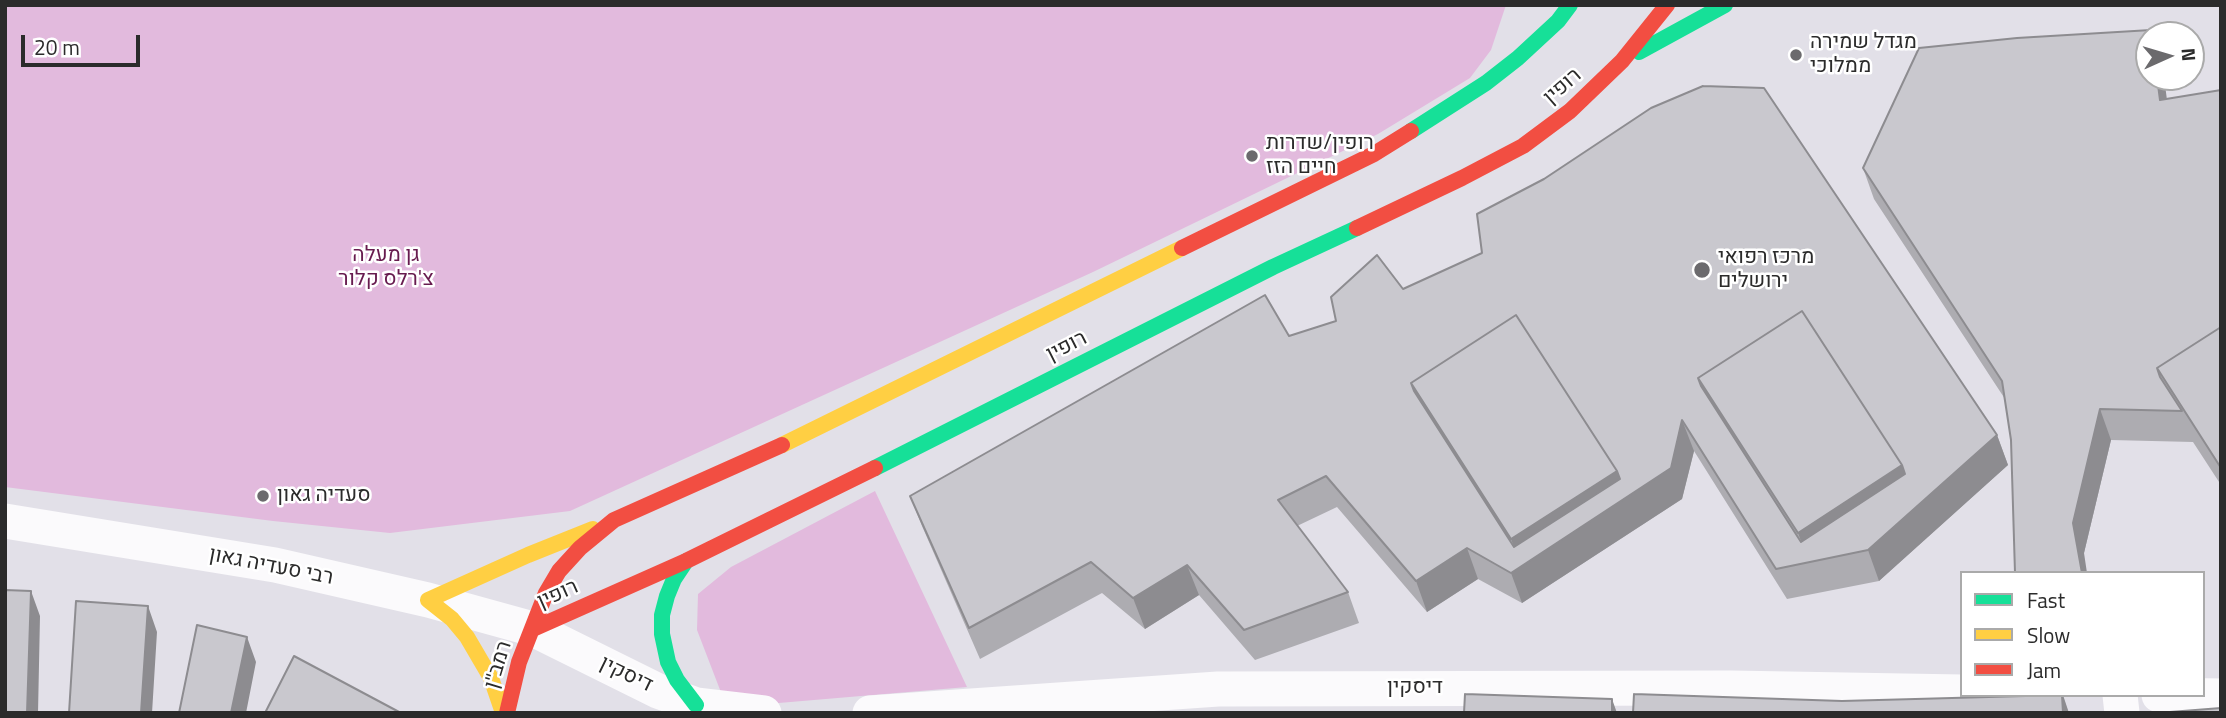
<!DOCTYPE html>
<html>
<head>
<meta charset="utf-8">
<style>
  body { margin:0 }
  #map { position:relative; width:2226px; height:718px; overflow:hidden; background:#e2e0e8; font-family:"Titillium Web",sans-serif }
  canvas { display:block }
  .frame { position:absolute; inset:0; border:7px solid #2b2b2b; pointer-events:none }
  .legend { position:absolute; left:1960px; top:571px; width:245px; height:126px; box-sizing:border-box; background:#fff; border:2px solid #aaa; margin:0; padding:9px 12px; list-style:none; font-size:21px; color:#2b2b2b }
  .legend li { display:flex; align-items:center; gap:14px; height:35px }
  .legend b { width:35px; border:2px solid #aaa }
  .north { position:absolute; left:2135px; top:21px; width:70px; height:70px; box-sizing:border-box; background:#fff; border:2px solid #aaa; border-radius:50%; rotate:86deg; font-size:19px; font-weight:700; line-height:28px; text-align:center; color:#2b2b2b }
  .north::after { content:''; display:block; margin:auto; width:24px; height:32px; background:#6b6a6d; clip-path:polygon(50% 0,100% 100%,50% 72%,0 100%) }
  .scale { position:absolute; left:21px; top:35px; width:119px; height:32px; box-sizing:border-box; border:4px solid #2b2b2b; border-top:0; padding-left:9px; font-size:21px; line-height:24px; white-space:nowrap; color:#2b2b2b; -webkit-text-stroke:5px #fff; paint-order:stroke }
</style>
</head>
<body>
<div id="map">
<canvas width="2226" height="718"></canvas>
<div class="frame"></div>
<ul class="legend">
<li><b style="height:9px;background:#16e098"></b>Fast</li>
<li><b style="height:9px;background:#ffcf43"></b>Slow</li>
<li><b style="height:9px;background:#f24e42"></b>Jam</li>
</ul>
<div class="north">N</div>
<div class="scale">20 m</div>
</div>
<script>
const ctx = document.querySelector('canvas').getContext('2d');
ctx.lineJoin = 'round';
function fillPath(path, color) { ctx.fillStyle = color; ctx.fill(path, 'evenodd'); }
const shape = rows => new Path2D(rows.map(r => 'M' + r).join(''));
function trace(path, color, width, dash) { ctx.strokeStyle = color; ctx.lineWidth = width; ctx.lineCap = dash ? 'butt' : 'round'; ctx.setLineDash(dash || []); ctx.stroke(path); }
function label(font, color, halo, rows, align = 'center') {
  ctx.font = font + ' "Titillium Web",Heebo,sans-serif'; ctx.lineWidth = 5; ctx.setLineDash([]); ctx.textBaseline = 'middle'; ctx.strokeStyle = halo; ctx.fillStyle = color; for (const [text, x, y, turn = 0] of rows) {
    ctx.save(); ctx.translate(x, y); ctx.rotate((+turn || 0) * Math.PI / 180); ctx.textAlign = isNaN(turn) ? turn : align; if (halo) ctx.strokeText(text, 0, 0); ctx.fillText(text, 0, 0); ctx.restore();
  }
}
const green = shape([
  [5,5,1506,5,1491,50,1470,78,1378,134,1093,272,570,511,390,533,273,521,5,487],
  [875,491,967,687,767,704,722,695,697,630,698,594,731,567]
]);
const street = shape([
  [5,521,275,565,428,600,533,629,658,691,696,705,764,713],
  [2120,695,2122,713],
  [2159,695,2221,696],
  [870,713,1218,689,1731,688,1962,692]
]);
const fast = shape([
  [1639,52,1725,5],
  [1411,131,1486,83,1518,58,1558,21,1570,5],
  [875,468,1273,267,1357,228],
  [686,561,674,579,667,596,662,615,662,634,668,662,677,680,696,705]
]);
const slow = shape([
  [782,445,1182,248],
  [503,713,491,678,467,637,452,619,428,600,528,555,593,529]
]);
const jam = shape([
  [1357,228,1462,178,1523,146,1570,111,1622,61,1667,5],
  [1182,248,1374,154,1411,131],
  [533,629,686,561,875,468],
  [507,713,519,662,546,593,559,571,580,548,614,520,782,445]
]);
const wall = shape([
  [2221,90,2221,485,2193,442,2111,440,2084,553,2011,440,2005,399,1874,199,1863,168,2167,99],
  [1403,289,1997,435,2008,465,1879,581,1787,599,1694,451,1682,499,1522,603,1478,579,1427,612,1337,507,1297,526,1348,592,1359,623,1255,660,1199,595,1145,629,1102,593,980,659,922,526,910,496,1289,336,1336,321]
]);
const shadedWall = shape([
  [2157,77,2164,77,2171,131,2160,100],
  [2100,409,2111,440,2084,553,2087,573,2082,573,2073,523],
  [1682,420,1694,451,1682,499,1522,603,1511,573,1521,566,1511,539],
  [1997,435,2008,465,1879,581,1868,550],
  [1902,465,1916,504,1809,562,1798,533],
  [1467,548,1478,579,1427,612,1416,581],
  [1187,565,1199,595,1145,629,1133,598],
  [31,591,40,616,38,713,27,713],
  [148,606,157,632,152,713,141,713],
  [247,637,256,662,246,713,231,713],
  [2063,695,2069,713,2063,713],
  [1612,699,1617,713,1612,713]
]);
const building = shape([
  [2151,30,2152,35,2149,35,2149,77,2157,77,2160,100,2221,90,2221,327,2157,368,2160,377,2182,411,2100,409,2073,523,2082,573,2015,573,2011,440,2002,381,1863,168,1919,48,2017,38,2151,30],
  [1703,86,1764,88,1997,435,1868,550,1776,569,1682,420,1671,468,1511,573,1467,548,1416,581,1326,476,1278,500,1348,592,1244,630,1187,565,1133,598,1091,562,969,628,910,496,1265,295,1289,336,1336,321,1331,297,1377,255,1403,289,1482,253,1477,214,1544,179,1651,108,1703,86],
  [1802,311,1902,465,1905,474,1801,542,1701,386,1698,378,1802,311],
  [1516,315,1617,471,1620,479,1514,547,1414,391,1411,383,1516,315],
  [1802,311,1902,465,1798,533,1698,378,1802,311],
  [1516,315,1617,471,1511,539,1411,383,1516,315],
  [2221,327,2221,468,2157,368,2221,327],
  [5,590,31,591,27,713,5,713,5,590],
  [76,601,148,606,141,713,69,713,76,601],
  [197,625,247,637,231,713,179,713,197,625],
  [294,656,401,713,265,713,294,656],
  [1465,694,1612,699,1612,713,1464,713,1465,694],
  [1634,694,1842,701,2062,695,2063,713,1633,713,1634,694],
  [2221,708,2221,713,2157,713,2221,708]
]);
const markers = [
  [1796,55,7,"#6b6a6d"],
  [1252,156,7,"#6b6a6d"],
  [1702,270,9,"#6b6a6d"],
  [263,496,7,"#6b6a6d"]
];
const poiNames = [
  ["מגדל שמירה",1810,43],
  ["ממלוכי",1810,67],
  ["רופין/שדרות",1266,144],
  ["חיים הזז",1266,168],
  ["מרכז רפואי",1718,258],
  ["ירושלים",1718,282],
  ["סעדיה גאון",277,496]
];
const streetNames = [
  ["רופין",1563,87,-41],
  ["רופין",1067,347,-27],
  ["רבי סעדיה גאון",271,567,11],
  ["רופין",558,595,-24],
  ["רמב\"ן",499,665,-73],
  ["דיסקין",626,675,26],
  ["דיסקין",1415,688]
];
const parkNames = [
  ["גן מעלה",386,256],
  ["צ'רלס קלור",386,280]
];
fillPath(green, '#e2badd');
trace(street, '#fbfafc', 35);
trace(fast, '#16e098', 16);
trace(slow, '#ffcf43', 16);
trace(jam, '#f24e42', 16);
fillPath(wall, '#adacb1');
fillPath(shadedWall, '#8d8c90');
fillPath(building, '#c9c8ce');
trace(building, '#8d8c90', 2);
for (const [x, y, r, color] of markers) { const dot = new Path2D(); dot.arc(x, y, r, 0, 2 * Math.PI); ctx.fillStyle = color; ctx.fill(dot); trace(dot, '#fff', 2.5); }
label('21px', '#2b2b2b', '#fff', poiNames, 'left');
label('21px', '#2b2b2b', '#fff', streetNames);
label('21px', '#671b4f', '#fff', parkNames);
</script>
</body>
</html>
